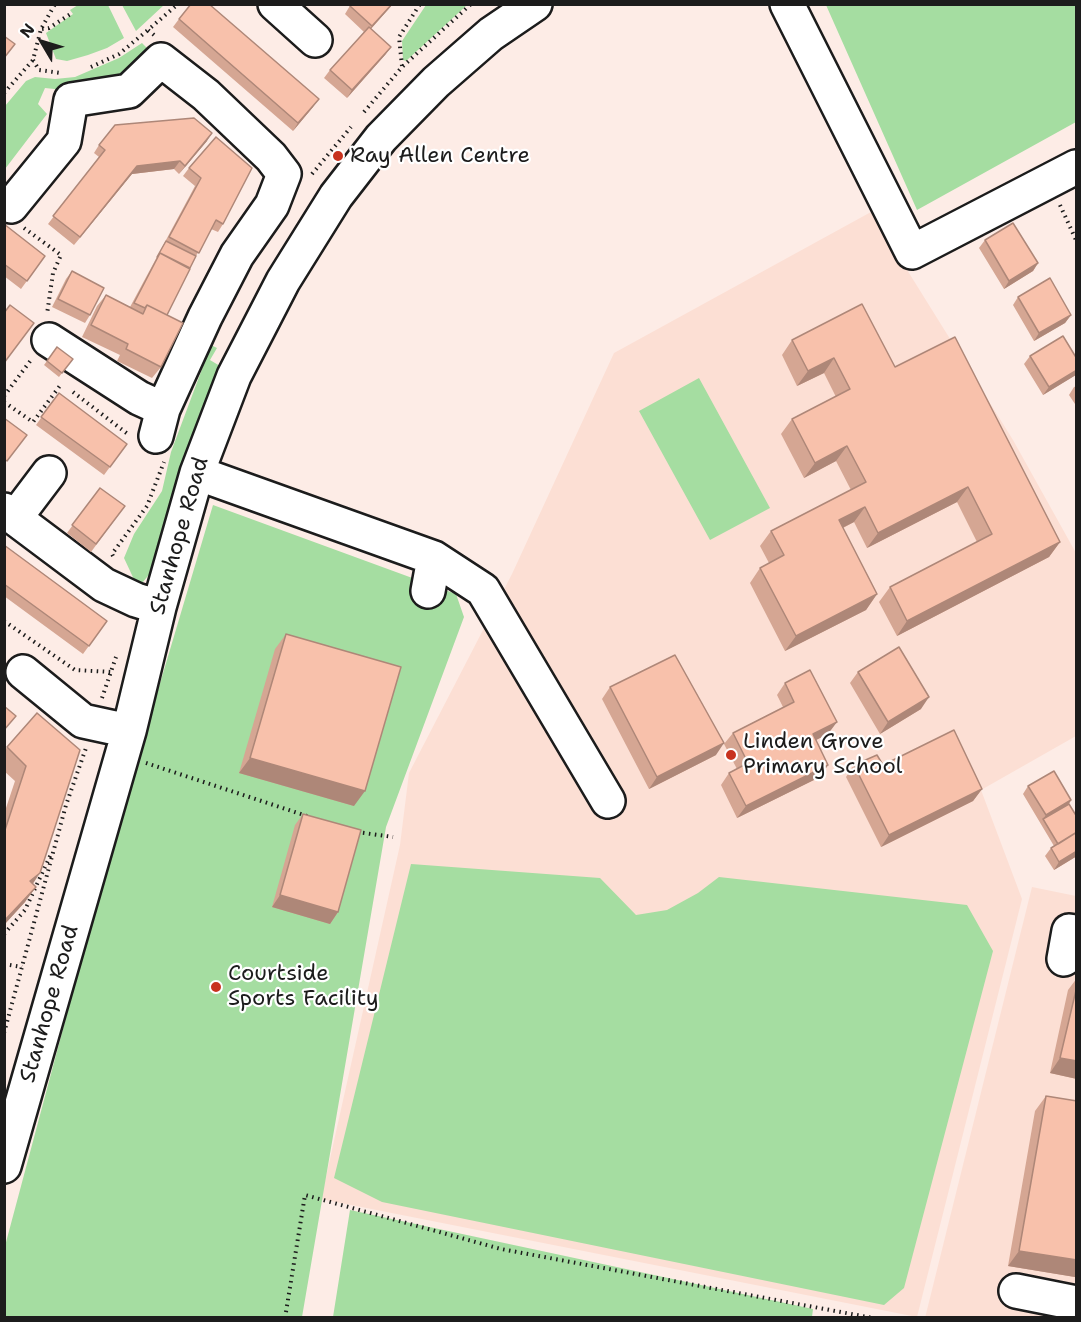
<!DOCTYPE html>
<html>
<head>
<meta charset="utf-8">
<style>
  body { margin:0 }
  #map { position:relative; width:1081px; height:1322px; overflow:hidden; background:#fdece6; font-family:"Shantell Sans",sans-serif }
  canvas { display:block }
  .frame { position:absolute; inset:0; border:6px solid #1c1c1c; pointer-events:none }
  .north { position:absolute; left:12px; top:12px; width:60px; height:60px; -webkit-text-stroke:4px #fff; paint-order:stroke; rotate:308deg; font-size:16px; font-weight:700; line-height:24px; text-align:center; color:#1c1c1c }
  .north::after { content:''; display:block; margin:auto; width:21px; height:27px; background:#1c1c1c; clip-path:polygon(50% 0,100% 100%,50% 72%,0 100%) }
</style>
</head>
<body>
<div id="map">
<canvas width="1081" height="1322"></canvas>
<div class="frame"></div>
<div class="north">N</div>
</div>
<script>
const ctx = document.querySelector('canvas').getContext('2d');
ctx.lineJoin = 'round';
function fillPath(path, color) { ctx.fillStyle = color; ctx.fill(path, 'evenodd'); }
const shape = rows => new Path2D(rows.map(r => 'M' + r).join(''));
function trace(path, color, width, dash) { ctx.strokeStyle = color; ctx.lineWidth = width; ctx.lineCap = dash ? 'butt' : 'round'; ctx.setLineDash(dash || []); ctx.stroke(path); }
function label(font, color, halo, rows, align = 'center') {
  ctx.font = font + ' "Shantell Sans",sans-serif'; ctx.lineWidth = 4.5; ctx.setLineDash([]); ctx.textBaseline = 'middle'; ctx.strokeStyle = halo; ctx.fillStyle = color; for (const [text, x, y, turn = 0] of rows) {
    ctx.save(); ctx.translate(x, y); ctx.rotate((+turn || 0) * Math.PI / 180); ctx.textAlign = isNaN(turn) ? turn : align; if (halo) ctx.strokeText(text, 0, 0); ctx.fillText(text, 0, 0); ctx.restore();
  }
}
const built = shape([
  [871,212,1013,440,1076,553,1076,736,981,790,1022,899,917,1317,321,1199,400,845,409,773,512,574,614,353],
  [1032,887,1076,896,1076,1317,925,1318]
]);
const green = shape([
  [108,5,124,38,107,48,88,55,67,61,56,59,46,33,73,14,70,10,78,5],
  [122,5,164,5,136,31],
  [426,5,467,5,406,61,403,60,402,41],
  [826,5,1076,5,1076,122,917,210],
  [142,43,149,50,135,66,117,79,73,91,45,88,38,104,47,114,5,169,5,106,26,81,35,77,55,79,75,77,119,58],
  [211,345,217,348,210,360,220,366,198,418,152,571,138,588,124,558,134,534,162,491,171,452],
  [699,378,770,508,710,540,639,411],
  [213,505,456,594,464,617,386,827,302,1317,5,1318,5,1246,114,838],
  [411,864,600,878,636,915,667,910,698,893,719,877,967,905,993,951,904,1288,884,1305,382,1202,334,1178],
  [350,1210,813,1309,812,1317,333,1317]
]);
const path = shape([
  [42,29,49,28,72,13],
  [154,35,148,30,178,4],
  [33,60,39,70,61,73],
  [402,66,399,37,420,4],
  [91,67,119,54,148,30],
  [4,93,33,60,41,29,55,4],
  [364,112,402,67,471,4],
  [312,174,351,127],
  [1060,205,1076,240],
  [24,228,61,255,53,273,47,314],
  [73,392,129,435],
  [4,396,31,360],
  [4,402,33,422,62,383],
  [113,556,112,554,147,506,164,462],
  [4,621,75,670,111,672],
  [102,698,116,657],
  [146,763,307,816],
  [357,832,393,837],
  [4,934,25,910,52,852],
  [4,964,22,967],
  [4,1033,66,805,86,748],
  [285,1318,305,1195,501,1249,873,1318]
]);
const minor = shape([
  [275,4,315,40],
  [787,4,912,252,1076,167],
  [11,206,64,141,71,100,129,91,161,60,206,95,271,157,284,174,272,205,237,255,205,317,163,409,139,398,49,340],
  [156,436,163,409],
  [197,473,434,558,483,590,608,801],
  [4,510,104,585,136,600,159,607],
  [15,518,49,473],
  [428,591,434,558],
  [23,672,83,721,129,731],
  [1064,959,1069,931,1076,932],
  [4,1166,129,731,159,607,197,473,234,376,283,281,336,196,381,138,436,82,491,34,535,4],
  [1016,1291,1076,1303]
]);
const wall = shape([
  [351,4,393,4,371,29,391,47,385,55,347,98,324,78,330,70,364,32,345,14],
  [179,19,313,107,293,131,173,27],
  [216,137,223,224,218,232,211,229,196,256,167,315,161,367,152,378,117,361,120,355,82,337,97,306,106,295,130,307,195,186,183,176,189,168],
  [207,141,179,174,174,169,132,174,74,245,48,224,99,157,94,153,99,145],
  [4,224,45,256,21,289,4,276],
  [985,240,1038,263,1033,271,1004,289,979,248],
  [72,271,90,315,85,323,52,307,66,279],
  [1018,297,1071,315,1065,323,1034,341,1013,305],
  [792,340,895,367,1060,542,1049,557,897,636,879,602,890,587,977,542,957,502,867,548,854,522,843,528,877,594,866,610,785,651,750,583,760,568,769,563,760,546,771,531,851,490,836,461,804,478,781,434,792,419,836,397,824,373,797,386,782,355],
  [1030,356,1077,359,1077,374,1043,395,1024,364],
  [73,359,59,377,44,365,47,361],
  [1077,386,1077,407,1069,395,1074,387],
  [59,393,127,444,104,475,36,425],
  [100,488,125,506,91,552,67,533],
  [4,545,107,621,83,654,4,596],
  [286,634,354,806,239,773,275,649],
  [858,672,921,709,880,734,850,683],
  [785,683,828,734,816,740,828,765,820,777,737,818,721,785,729,773,737,769,724,744,733,733,783,707,777,695],
  [610,687,716,755,649,789,602,699],
  [37,713,33,884,25,902,4,925,4,814,15,781,4,771,4,751],
  [854,765,883,765,982,789,973,801,881,847,846,777],
  [1028,786,1071,800,1069,804,1077,817,1077,856,1054,870,1045,856,1051,848,1054,846,1023,794],
  [303,814,338,912,330,924,272,907,295,825],
  [1077,978,1077,1079,1050,1073,1068,990],
  [1046,1096,1077,1101,1077,1274,1075,1277,1008,1266,1035,1111]
]);
const shadedWall = shape([
  [392,4,393,4,366,34,372,26],
  [391,47,385,55,347,98,352,90],
  [319,99,313,107,293,131,298,123],
  [212,133,207,141,179,174,185,166],
  [180,161,174,169,132,174,74,245,137,166],
  [1038,263,1033,271,1004,289,1009,281],
  [1071,315,1065,323,1034,341,1039,333],
  [834,358,824,373,797,386,808,371],
  [1077,370,1076,375,1043,395,1049,387],
  [847,446,836,461,804,478,815,463],
  [968,487,957,502,867,548,878,533],
  [865,507,854,522,828,535,839,520],
  [1060,542,1049,557,897,636,907,621],
  [877,594,866,610,785,651,796,636],
  [929,697,921,709,880,734,888,722],
  [837,722,828,734,804,746,813,734],
  [724,743,716,755,649,789,657,777],
  [250,758,365,791,354,806,239,773],
  [828,765,820,777,737,818,746,806],
  [982,789,973,801,881,847,889,835],
  [1071,800,1066,808,1043,819,1046,815],
  [1077,851,1077,856,1054,870,1059,862],
  [40,873,30,888,30,881],
  [36,887,25,902,4,925,4,921],
  [280,895,338,912,330,924,272,907],
  [1060,1058,1077,1061,1077,1079,1050,1073],
  [1019,1251,1077,1260,1077,1274,1075,1277,1008,1266]
]);
const building = shape([
  [191,4,209,4,319,99,298,123,179,19,191,4],
  [351,4,392,4,372,26,350,6,351,4],
  [369,27,391,47,352,90,330,70,369,27],
  [4,36,15,44,4,58,4,36],
  [194,118,212,133,185,166,180,161,137,166,80,237,53,216,105,150,99,145,115,125,194,118],
  [216,137,252,168,223,224,216,220,199,253,169,237,201,178,189,168,216,137],
  [1013,223,1038,263,1009,281,985,240,1013,223],
  [4,224,45,256,27,281,4,264,4,224],
  [166,241,196,256,190,268,160,253,157,257,166,241],
  [160,253,190,269,167,315,147,305,145,308,134,303,160,253],
  [72,271,104,288,90,315,58,299,72,271],
  [1050,278,1071,315,1039,333,1018,297,1050,278],
  [106,295,143,314,147,305,183,323,161,367,126,349,128,344,91,325,106,295],
  [862,304,895,367,955,337,1060,542,907,621,890,587,992,534,968,487,878,533,865,507,839,520,877,594,796,636,760,568,784,555,771,531,866,482,847,446,815,463,792,419,850,389,834,358,808,371,792,340,862,304],
  [10,305,34,323,4,363,4,313,10,305],
  [1063,336,1077,359,1077,370,1049,387,1030,356,1063,336],
  [57,347,73,359,62,373,47,361,57,347],
  [59,393,127,444,110,467,41,417,59,393],
  [4,418,27,435,7,461,4,459,4,418],
  [100,488,125,506,96,544,72,525,100,488],
  [4,545,107,621,89,646,4,584,4,545],
  [286,634,401,667,365,791,250,758,286,634],
  [899,647,929,697,888,722,858,672,899,647],
  [675,655,724,743,657,777,610,687,675,655],
  [810,670,837,722,813,734,828,765,746,806,729,773,748,763,733,733,794,702,785,683,810,670],
  [4,706,16,716,4,730,4,706],
  [37,713,80,750,40,873,30,881,36,887,4,921,4,833,26,766,7,747,37,713],
  [954,730,982,789,889,835,854,765,877,755,883,765,954,730],
  [1054,771,1071,800,1046,815,1028,786,1054,771],
  [1069,804,1077,817,1077,832,1058,844,1043,819,1069,804],
  [303,814,361,830,338,912,280,895,303,814],
  [1077,832,1077,851,1059,862,1051,848,1077,832],
  [1077,986,1077,1061,1060,1058,1077,986],
  [1046,1096,1077,1101,1077,1260,1019,1251,1046,1096]
]);
const markers = [
  [338,156,6,"#c8321e"],
  [731,755,6,"#c8321e"],
  [216,987,6,"#c8321e"]
];
const poiNames = [
  ["Ray Allen Centre",350,156],
  ["Linden Grove",743,742],
  ["Primary School",743,767],
  ["Courtside",228,974],
  ["Sports Facility",228,999]
];
const streetNames = [
  ["Stanhope Road",180,536,-74],
  ["Stanhope Road",50,1004,-74]
];
fillPath(built, '#fcdfd4');
fillPath(green, '#a5dda1');
trace(minor, '#1c1c1c', 38);
trace(path, '#1c1c1c', 4, [1.5, 4.5]);
trace(minor, '#fff', 33);
fillPath(wall, '#d5a693');
fillPath(shadedWall, '#ae8778');
fillPath(building, '#f8c1ab');
trace(building, '#ae8778', 1.5);
for (const [x, y, r, color] of markers) { const dot = new Path2D(); dot.arc(x, y, r, 0, 2 * Math.PI); ctx.fillStyle = color; ctx.fill(dot); trace(dot, '#fff', 2); }
label('22px', '#1c1c1c', '#fff', poiNames, 'left');
label('22px', '#1c1c1c', '#fff', streetNames);
</script>
</body>
</html>
